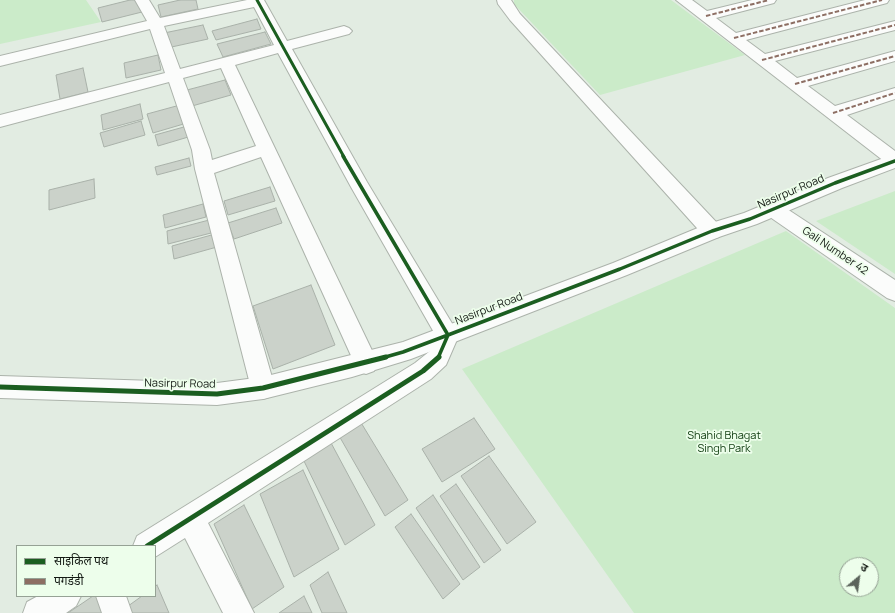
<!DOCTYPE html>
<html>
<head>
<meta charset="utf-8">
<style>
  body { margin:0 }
  #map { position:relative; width:895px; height:613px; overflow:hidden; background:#e2ece2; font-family:Manrope,"Noto Sans Devanagari",sans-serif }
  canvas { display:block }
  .legend { position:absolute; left:16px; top:545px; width:140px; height:52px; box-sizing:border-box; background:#edfeeb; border:1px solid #96a295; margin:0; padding:5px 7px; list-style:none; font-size:12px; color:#131913 }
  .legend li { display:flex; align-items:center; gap:8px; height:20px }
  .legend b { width:20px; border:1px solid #96a295 }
  .north { position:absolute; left:839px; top:557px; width:40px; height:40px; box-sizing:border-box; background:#edfeeb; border:1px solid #96a295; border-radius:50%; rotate:29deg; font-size:11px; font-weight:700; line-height:16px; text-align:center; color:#131913 }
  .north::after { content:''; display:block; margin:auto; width:14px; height:18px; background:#5b635b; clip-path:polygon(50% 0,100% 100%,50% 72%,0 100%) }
</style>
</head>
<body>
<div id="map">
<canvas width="895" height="613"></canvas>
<ul class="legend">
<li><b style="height:5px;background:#1b5e20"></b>साइकिल पथ</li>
<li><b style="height:5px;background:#8d6e63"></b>पगडंडी</li>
</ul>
<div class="north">उ</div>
</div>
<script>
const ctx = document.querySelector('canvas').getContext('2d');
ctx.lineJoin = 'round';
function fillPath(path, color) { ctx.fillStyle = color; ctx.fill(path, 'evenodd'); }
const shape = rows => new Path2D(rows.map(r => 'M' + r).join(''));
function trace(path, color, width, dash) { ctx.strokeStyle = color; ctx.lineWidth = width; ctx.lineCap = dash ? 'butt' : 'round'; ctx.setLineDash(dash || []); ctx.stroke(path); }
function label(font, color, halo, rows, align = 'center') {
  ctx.font = font + ' Manrope,sans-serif'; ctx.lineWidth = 3.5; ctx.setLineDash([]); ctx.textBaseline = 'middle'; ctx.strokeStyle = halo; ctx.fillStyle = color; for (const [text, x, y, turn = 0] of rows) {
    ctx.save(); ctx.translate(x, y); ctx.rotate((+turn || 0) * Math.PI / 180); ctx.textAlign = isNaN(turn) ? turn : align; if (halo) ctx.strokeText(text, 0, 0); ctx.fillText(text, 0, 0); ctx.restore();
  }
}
const green = shape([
  [0,0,86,0,101,22,0,44],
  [514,0,671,0,745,55,600,95,514,4],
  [895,191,895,274,816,221],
  [786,231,895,308,895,613,634,613,462,369],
  [847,565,871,565,871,589,847,589]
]);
const building = shape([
  [130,0,138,0,142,12,102,22,98,8,130,0],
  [180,0,196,0,198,9,161,17,158,5,180,0],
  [257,19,261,29,216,40,212,31,257,19],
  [203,25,208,39,167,48,164,33,203,25],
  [265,32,271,44,223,57,217,44,265,32],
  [158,55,161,70,126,78,124,63,158,55],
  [83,68,88,92,60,99,56,75,83,68],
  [225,80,231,95,192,106,187,90,225,80],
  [140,104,143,119,103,130,101,115,140,104],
  [180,105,187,123,153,133,147,114,180,105],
  [141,121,145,135,104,147,100,133,141,121],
  [191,125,195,135,158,146,155,135,191,125],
  [189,158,191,166,157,175,155,167,189,158],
  [94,179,95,198,49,210,49,190,94,179],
  [270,187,275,201,228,215,224,201,270,187],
  [203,204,206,217,165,228,163,215,203,204],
  [276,208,282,223,234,239,228,223,276,208],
  [213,219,215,232,168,244,167,231,213,219],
  [215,234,217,247,174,259,172,246,215,234],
  [311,285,335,345,273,369,253,306,311,285],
  [474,418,495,449,442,482,422,449,474,418],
  [360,421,408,500,385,516,338,434,360,421],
  [330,441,375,525,345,545,302,457,330,441],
  [489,456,536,522,507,544,461,476,489,456],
  [303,470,339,549,294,577,260,494,303,470],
  [456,484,501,550,484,563,440,496,456,484],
  [433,495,480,567,463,580,416,508,433,495],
  [244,505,284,587,252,609,214,524,244,505],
  [411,514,460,584,443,599,395,527,411,514],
  [328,572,347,613,322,613,310,585,328,572],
  [157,585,169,613,125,613,124,609,142,596,155,596,155,587,157,585],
  [93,596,103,596,109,613,68,613,93,596],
  [304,596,312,613,279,613,304,596]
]);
const minor = shape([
  [135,0,149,0,160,18,247,0,264,0,287,41,344,26,349,28,352,31,349,34,292,49,367,182,459,335,446,365,431,379,208,523,254,613,223,613,185,538,155,557,155,546,133,546,137,536,415,363,430,351,436,336,351,187,278,53,235,65,378,363,374,371,366,374,358,371,261,157,214,173,275,388,272,396,263,399,254,396,251,388,195,169,192,150,169,82,0,127,0,115,165,73,150,29,0,66,0,56,147,21,135,0],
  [254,7,274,45,180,69,164,26,254,7],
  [221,68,256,146,212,160,210,150,183,78,221,68],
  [497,0,511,0,520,14,719,225,722,231,719,237,712,239,705,237,510,20,498,4,497,0],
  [676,0,692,0,707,11,752,0,776,0,774,3,716,18,736,33,865,0,889,0,887,3,746,40,765,54,895,21,895,30,775,61,797,78,895,51,895,61,808,86,835,106,895,88,895,99,847,115,895,151,895,167,889,165,676,0],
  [774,203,781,205,895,280,895,301,887,298,767,215,764,210,767,205,774,203],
  [38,596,81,596,76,606,66,613,23,613,27,602,38,596],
  [96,596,126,596,132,613,102,613,96,596]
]);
const tertiary = shape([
  [895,154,895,168,842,188,757,224,719,237,627,275,411,359,352,377,263,399,217,405,0,398,0,376,217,383,263,377,403,342,613,263,705,225,744,213,828,178,895,154]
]);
const quiet = shape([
  [706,16,769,0],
  [734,38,882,0],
  [762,60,895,25],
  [795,84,895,56],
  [833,113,895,93]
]);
const cyclewayFar2 = shape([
  [257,0,344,157]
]);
const cyclewayFar1 = shape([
  [343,156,448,335,438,358],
  [382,358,403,352,448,335,620,269,712,231,750,219,835,183,895,161]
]);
const cycleway = shape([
  [0,387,217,394,263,388,386,357],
  [147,546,423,371,439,357]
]);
const streetNames = [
  ["Nasirpur Road",791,192,-23],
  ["Gali Number 42",835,251,34],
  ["Nasirpur Road",489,309,-21],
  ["Nasirpur Road",180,384,1]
];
const parkNames = [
  ["Shahid Bhagat",724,436],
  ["Singh Park",724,449]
];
fillPath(green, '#cbebc9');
fillPath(building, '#cbd2ca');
trace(building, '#a9b1a9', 1);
trace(minor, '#acb3ab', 2);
trace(tertiary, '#acb3ab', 2);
fillPath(minor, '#fbfcfb');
fillPath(tertiary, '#fbfcfb');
trace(quiet, '#8d6e63', 2, [4.5, 2]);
trace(cyclewayFar2, '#1b5e20', 3);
trace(cyclewayFar1, '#1b5e20', 3.5);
trace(cycleway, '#1b5e20', 5);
label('11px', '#131913', '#edfeeb', streetNames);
label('11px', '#0e3b0e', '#edfeeb', parkNames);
</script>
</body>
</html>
